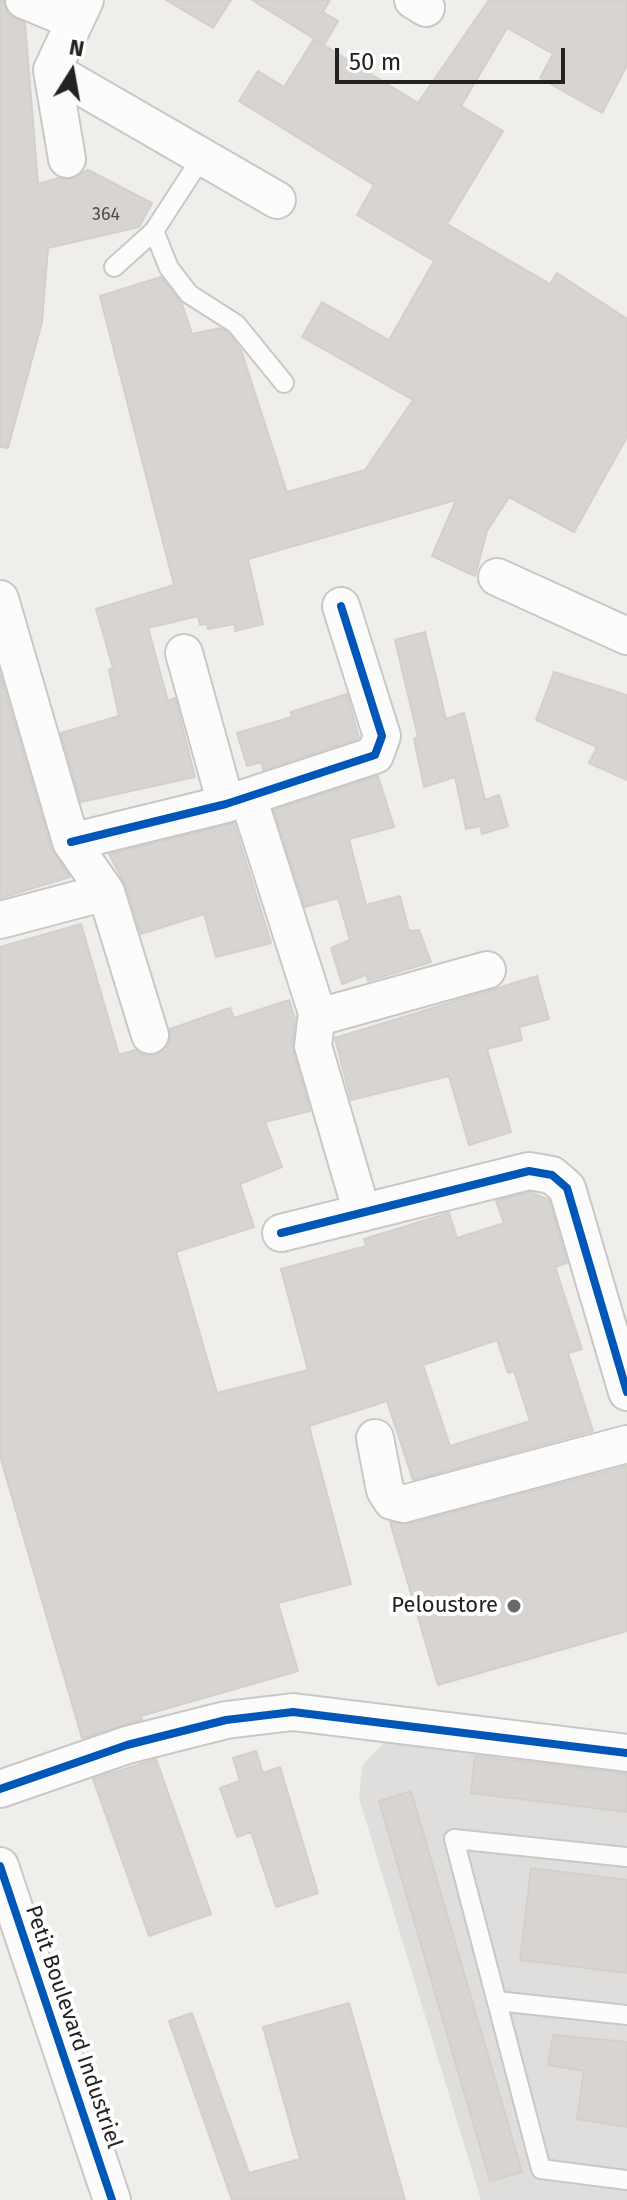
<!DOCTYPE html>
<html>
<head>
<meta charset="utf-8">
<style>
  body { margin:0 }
  #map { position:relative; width:627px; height:2200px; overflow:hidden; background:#f0eeeb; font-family:"Fira Sans",sans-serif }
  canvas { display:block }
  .north { position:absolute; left:32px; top:32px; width:80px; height:80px; -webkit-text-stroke:6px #fff; paint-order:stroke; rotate:11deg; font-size:22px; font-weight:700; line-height:32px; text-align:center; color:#222 }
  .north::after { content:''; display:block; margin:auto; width:28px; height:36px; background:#222; clip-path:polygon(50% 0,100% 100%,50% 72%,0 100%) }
  .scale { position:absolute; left:335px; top:48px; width:230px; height:36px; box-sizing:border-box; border:4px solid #222; border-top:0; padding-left:10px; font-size:24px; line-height:28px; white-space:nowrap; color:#222; -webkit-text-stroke:6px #fff; paint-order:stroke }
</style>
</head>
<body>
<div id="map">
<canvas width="627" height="2200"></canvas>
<div class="north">N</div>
<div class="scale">50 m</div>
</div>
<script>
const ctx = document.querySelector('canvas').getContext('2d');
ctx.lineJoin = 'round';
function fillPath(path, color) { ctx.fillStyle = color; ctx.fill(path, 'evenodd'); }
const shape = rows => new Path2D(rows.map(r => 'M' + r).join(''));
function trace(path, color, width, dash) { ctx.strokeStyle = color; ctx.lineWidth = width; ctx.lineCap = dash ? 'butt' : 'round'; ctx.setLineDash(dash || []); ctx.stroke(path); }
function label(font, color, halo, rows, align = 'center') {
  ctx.font = font + ' "Fira Sans",sans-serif'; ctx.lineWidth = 8; ctx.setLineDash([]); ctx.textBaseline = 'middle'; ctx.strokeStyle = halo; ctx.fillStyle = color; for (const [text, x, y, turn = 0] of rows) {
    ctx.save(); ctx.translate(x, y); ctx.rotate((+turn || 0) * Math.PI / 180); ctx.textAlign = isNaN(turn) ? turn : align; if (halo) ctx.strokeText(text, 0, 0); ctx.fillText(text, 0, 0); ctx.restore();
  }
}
const residential = shape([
  [392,1734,627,1759,627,2200,481,2200,359,1798,362,1766]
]);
const building = shape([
  [0,0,3,0,8,13,25,23,38,184,59,178,71,179,88,170,152,203,139,227,48,248,42,322,8,448,0,447,0,0],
  [166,0,231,0,213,28,166,0],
  [252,0,330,0,323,12,338,21,324,45,252,0],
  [489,0,627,0,627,65,602,113,540,78,553,54,507,28,461,106,503,131,447,224,550,284,557,273,627,319,627,437,574,532,509,497,487,531,475,576,432,556,456,500,248,559,263,624,235,631,235,624,208,629,207,624,200,625,198,616,148,628,168,701,175,698,195,777,81,802,61,733,119,716,109,670,113,668,96,609,174,585,100,296,161,277,182,304,192,334,221,328,228,333,241,350,287,492,365,470,413,400,302,337,322,302,389,340,434,261,357,215,374,185,239,101,258,71,284,87,314,39,418,103,489,0],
  [425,632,446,719,464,713,485,800,499,795,508,826,482,834,480,826,466,829,455,777,424,787,414,739,418,737,395,640,425,632],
  [554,672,627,695,627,780,589,763,597,747,536,720,554,672],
  [0,674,51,848,70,877,0,898,0,674],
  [347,694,359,738,263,770,262,762,247,766,237,733,292,717,291,712,347,694],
  [378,776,394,827,349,839,366,905,400,896,409,931,419,930,431,962,368,981,366,975,342,984,331,948,350,940,338,898,305,907,274,810,378,776],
  [234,823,271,943,216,957,204,914,141,934,126,886,109,854,234,823],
  [81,924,119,1055,135,1050,146,1056,157,1055,170,1040,170,1029,230,1008,234,1018,289,1000,295,1019,293,1051,310,1111,265,1122,282,1167,240,1184,254,1227,176,1252,217,1393,308,1370,281,1269,366,1246,364,1239,449,1213,457,1238,504,1223,496,1201,530,1192,549,1200,567,1263,555,1267,582,1349,568,1353,593,1431,413,1480,387,1401,309,1426,351,1584,278,1603,298,1671,141,1716,142,1720,82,1738,0,1456,0,947,81,924],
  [497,1340,508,1373,514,1371,530,1421,450,1446,423,1365,497,1340],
  [537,976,549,1019,519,1027,522,1040,487,1049,511,1132,469,1145,449,1076,351,1100,335,1038,537,976],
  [627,1466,627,1631,438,1685,390,1522,408,1524,627,1466],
  [256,1751,263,1773,280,1767,318,1893,276,1907,251,1832,237,1837,220,1788,240,1781,233,1758,256,1751],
  [475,1756,627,1774,627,1812,471,1793,475,1756],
  [156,1759,211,1914,149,1936,93,1779,156,1759],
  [411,1791,522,2172,490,2181,379,1801,411,1791],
  [531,1868,627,1880,627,1973,520,1960,531,1868],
  [349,2003,405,2200,232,2200,169,2021,192,2013,249,2173,300,2159,263,2027,349,2003],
  [553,2035,627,2042,627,2127,577,2119,584,2071,548,2065,553,2035]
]);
const service = shape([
  [154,231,169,268,189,294,236,324,284,383],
  [114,267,154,231,202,157],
  [627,1857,454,1839,541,2169,627,2180],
  [497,2001,627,2015]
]);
const minor = shape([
  [24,0,75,21],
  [413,0,426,8],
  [52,70,277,200],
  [67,159,52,70,85,0],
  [497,577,627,636],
  [0,599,71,842,106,892,150,1035],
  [184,653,226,804],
  [248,797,317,1013,313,1046,362,1213],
  [71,842,226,804,375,755,382,736,341,606],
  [0,920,106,892],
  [317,1013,326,1015,487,970],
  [281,1233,529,1171,552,1175,567,1188,627,1392],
  [375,1438,385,1490,392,1501,403,1504,627,1444],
  [0,1789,127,1745,226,1720,293,1712,627,1753],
  [0,1866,112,2200]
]);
const cycleway = shape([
  [71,842,226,804,375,755,382,736,341,606],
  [281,1233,529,1171,552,1175,567,1188,627,1392],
  [0,1789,127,1745,226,1720,293,1712,627,1753],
  [0,1866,112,2200]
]);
const markers = [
  [514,1606,8,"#6a6968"]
];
const numberNames = [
  ["364",106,215]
];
const poiNames = [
  ["Peloustore",498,1606]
];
const streetNames = [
  ["Petit Boulevard Industriel",73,2027,71]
];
fillPath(residential, '#dfdedc');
fillPath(building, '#d7d4d2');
trace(building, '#d3d0cc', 2);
trace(service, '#c9c8c7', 22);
trace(minor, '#c9c8c7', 40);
trace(service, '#fdfcfc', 18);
trace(minor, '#fdfcfc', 36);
trace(cycleway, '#0057b8', 8);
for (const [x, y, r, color] of markers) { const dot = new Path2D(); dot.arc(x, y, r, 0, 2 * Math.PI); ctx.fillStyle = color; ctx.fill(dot); trace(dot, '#fff', 3); }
label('18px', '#4f4e4e', null, numberNames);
label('22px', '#222', '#fff', poiNames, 'right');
label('22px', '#222', '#fff', streetNames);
</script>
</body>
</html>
